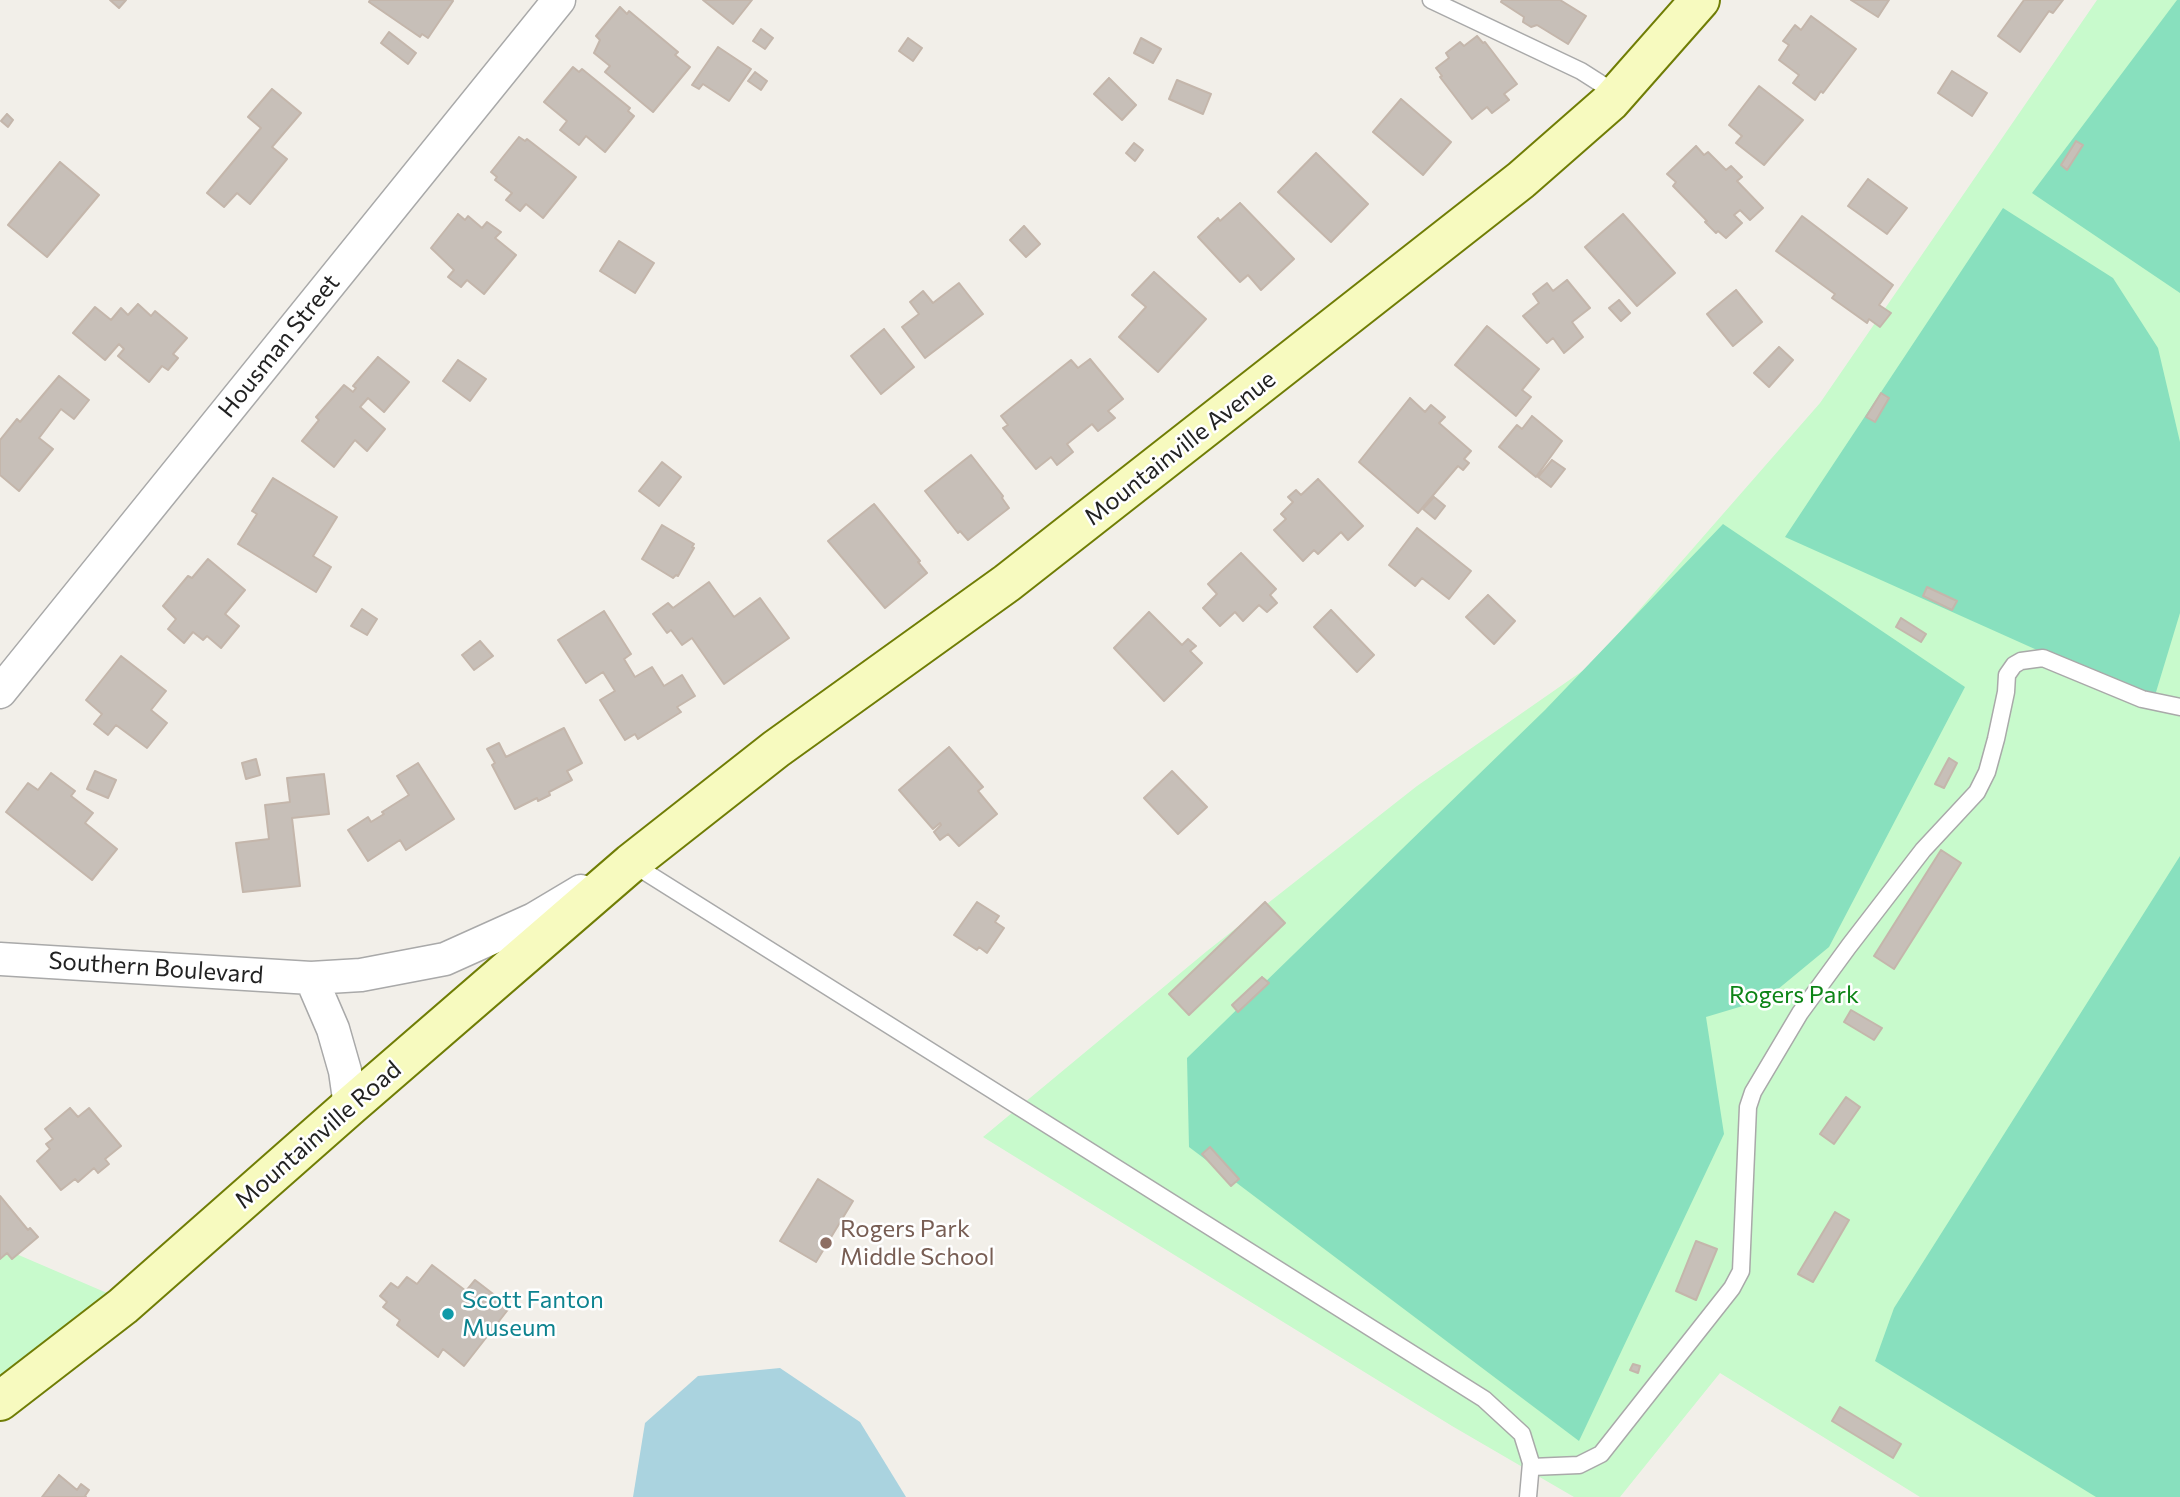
<!DOCTYPE html>
<html>
<head>
<meta charset="utf-8">
<style>
  body { margin:0 }
  canvas { display:block; background:#f2efe9 }
</style>
</head>
<body>
<canvas width="2180" height="1497"></canvas>
<script>
const ctx = document.querySelector('canvas').getContext('2d');
ctx.lineJoin = 'round';
function fillPath(path, color) { ctx.fillStyle = color; ctx.fill(path, 'evenodd'); }
const shape = rows => new Path2D(rows.map(r => 'M' + r).join(''));
function trace(path, color, width, dash) { ctx.strokeStyle = color; ctx.lineWidth = width; ctx.lineCap = dash ? 'butt' : 'round'; ctx.setLineDash(dash || []); ctx.stroke(path); }
function label(font, color, halo, rows, align = 'center') {
  ctx.font = font + ' Commissioner,sans-serif'; ctx.lineWidth = 5; ctx.setLineDash([]); ctx.textBaseline = 'middle'; ctx.strokeStyle = halo; ctx.fillStyle = color; for (const [text, x, y, turn = 0] of rows) {
    ctx.save(); ctx.translate(x, y); ctx.rotate((+turn || 0) * Math.PI / 180); ctx.textAlign = isNaN(turn) ? turn : align; if (halo) ctx.strokeText(text, 0, 0); ctx.fillText(text, 0, 0); ctx.restore();
  }
}
const park = shape([
  [2097,0,2180,0,2180,1497,1920,1497,1720,1373,1620,1497,1574,1497,1452,1426,983,1137,1207,951,1417,786,1591,665,1820,403],
  [0,1247,121,1299,0,1391]
]);
const pitch = shape([
  [2177,0,2180,0,2180,293,2032,193],
  [2003,208,2113,278,2158,348,2180,442,2180,613,2153,702,1785,537],
  [1723,524,1965,687,1829,947,1766,999,1706,1017,1724,1134,1579,1441,1189,1147,1187,1058,1545,710],
  [2180,856,2180,1497,2096,1497,1875,1361,1894,1308]
]);
const water = shape([
  [780,1368,860,1422,906,1497,633,1497,645,1423,698,1376]
]);
const building = shape([
  [110,0,126,0,119,8,110,0],
  [370,0,451,0,453,1,428,38,422,34,420,37,369,2,370,0],
  [703,0,752,0,733,24,703,0],
  [1502,0,1560,0,1586,16,1568,44,1537,25,1531,27,1523,22,1524,17,1501,2,1502,0],
  [1851,0,1889,0,1878,17,1851,0],
  [2024,0,2063,0,2053,13,2049,11,2020,52,1998,36,2024,0],
  [620,7,627,14,629,11,678,52,675,55,690,67,653,112,605,72,610,66,594,53,600,40,596,36,620,7],
  [1811,16,1856,49,1823,93,1821,91,1815,100,1793,83,1799,75,1779,60,1789,45,1783,41,1795,25,1801,30,1811,16],
  [761,29,773,38,765,49,753,41,761,29],
  [389,32,416,53,408,64,381,43,389,32],
  [1477,36,1483,43,1485,42,1517,84,1504,94,1509,100,1492,113,1487,107,1472,119,1440,77,1442,76,1436,68,1449,58,1446,53,1460,42,1464,46,1477,36],
  [908,38,922,48,913,61,899,51,908,38],
  [1141,38,1161,49,1153,63,1134,53,1141,38],
  [718,47,751,69,729,101,703,84,699,89,692,85,718,47],
  [573,67,579,72,582,69,630,108,628,111,634,116,605,152,586,136,579,145,560,130,567,121,544,102,573,67],
  [1952,71,1987,93,1972,116,1938,93,1952,71],
  [755,72,767,81,761,90,748,81,755,72],
  [1109,78,1136,105,1122,120,1094,94,1109,78],
  [1177,80,1211,94,1203,114,1169,99,1177,80],
  [1759,86,1803,120,1764,165,1736,143,1742,136,1729,125,1759,86],
  [272,89,301,113,272,147,287,159,250,204,237,193,224,207,207,193,261,128,248,117,272,89],
  [1401,99,1451,142,1423,175,1373,132,1401,99],
  [7,114,13,120,8,127,1,121,7,114],
  [519,137,525,141,527,139,576,177,543,218,526,204,520,211,506,200,512,193,495,180,497,177,491,172,519,137],
  [2076,141,2083,145,2067,170,2061,165,2076,141],
  [1134,143,1143,150,1135,161,1126,153,1134,143],
  [1696,146,1704,155,1708,152,1726,170,1731,166,1742,177,1737,181,1763,208,1750,220,1740,210,1734,215,1742,223,1726,238,1718,231,1716,233,1705,222,1707,221,1673,186,1676,182,1667,174,1696,146],
  [1316,153,1368,204,1331,242,1278,192,1316,153],
  [60,162,99,195,47,257,8,225,60,162],
  [1868,179,1907,208,1887,234,1848,206,1868,179],
  [1240,203,1294,259,1261,290,1248,275,1240,282,1198,237,1218,218,1220,221,1240,203],
  [458,214,465,220,468,216,482,228,487,222,501,232,495,238,516,255,484,294,467,280,461,287,448,277,454,270,431,248,458,214],
  [1623,214,1675,273,1637,306,1585,247,1623,214],
  [1802,216,1893,285,1879,305,1891,313,1880,327,1869,319,1867,323,1832,298,1835,294,1776,251,1802,216],
  [1024,226,1040,244,1026,257,1010,240,1024,226],
  [619,241,654,263,635,293,600,271,619,241],
  [1154,272,1206,319,1158,372,1119,337,1146,307,1132,295,1154,272],
  [1567,280,1590,308,1572,322,1583,337,1564,353,1553,338,1547,343,1523,316,1539,303,1533,294,1547,283,1553,291,1567,280],
  [959,283,983,314,925,358,902,327,919,314,910,302,923,291,933,303,959,283],
  [1736,290,1762,322,1733,346,1707,314,1736,290],
  [1619,300,1630,313,1621,321,1609,308,1619,300],
  [138,304,151,316,155,311,187,338,173,354,178,358,168,370,162,366,149,382,118,356,124,349,119,344,105,360,73,333,95,307,111,320,121,308,128,315,138,304],
  [1487,326,1539,369,1522,390,1531,397,1516,416,1455,365,1487,326],
  [884,329,914,367,881,394,851,356,884,329],
  [1779,347,1793,360,1769,387,1754,373,1779,347],
  [378,357,409,382,384,412,368,398,360,407,385,429,367,451,355,440,334,467,302,441,319,420,316,417,344,385,353,392,356,388,353,386,378,357],
  [1090,359,1123,399,1108,411,1115,418,1098,431,1092,424,1067,444,1073,452,1057,465,1051,457,1036,469,1003,428,1008,425,1001,416,1071,360,1078,368,1090,359],
  [458,360,486,379,470,401,443,381,458,360],
  [59,376,89,400,74,419,61,409,39,438,53,449,19,491,0,475,0,440,17,419,20,422,59,376],
  [1881,393,1889,398,1875,422,1866,417,1881,393],
  [1410,398,1425,412,1431,405,1445,417,1439,423,1471,451,1464,459,1469,463,1463,470,1458,466,1418,513,1359,462,1410,398],
  [1532,416,1562,441,1536,477,1499,447,1517,425,1522,429,1532,416],
  [971,455,1003,496,1002,498,1009,508,968,540,960,531,958,533,925,491,971,455],
  [1552,460,1565,469,1551,487,1538,477,1552,460],
  [662,462,681,477,659,506,639,491,662,462],
  [273,478,337,517,313,556,331,567,316,592,238,544,257,514,252,511,273,478],
  [1318,479,1363,526,1348,540,1341,532,1318,554,1314,550,1303,561,1274,530,1286,519,1281,514,1293,502,1288,497,1296,490,1301,495,1318,479],
  [1434,497,1445,506,1435,519,1423,509,1434,497],
  [874,504,920,561,918,562,927,573,885,608,828,541,874,504],
  [662,525,694,544,692,547,694,548,678,576,676,575,673,578,642,559,662,525],
  [1417,528,1471,571,1449,599,1422,578,1415,586,1389,565,1417,528],
  [1241,553,1276,589,1270,595,1277,603,1267,612,1259,605,1243,621,1235,612,1220,626,1203,608,1217,594,1208,584,1241,553],
  [208,559,245,590,225,614,239,626,221,648,207,636,203,640,193,632,184,643,168,629,176,619,163,606,188,576,192,578,208,559],
  [709,582,734,617,760,598,789,638,724,684,692,638,682,645,671,630,667,633,653,614,668,603,673,608,709,582],
  [1927,587,1957,601,1952,610,1923,596,1927,587],
  [1488,595,1515,621,1494,644,1466,617,1488,595],
  [362,609,377,619,367,635,351,626,362,609],
  [1331,610,1374,655,1357,672,1314,627,1331,610],
  [604,611,631,654,624,659,635,677,652,667,664,686,682,675,695,696,677,707,681,712,638,739,635,734,625,740,600,700,615,691,603,672,586,683,558,640,604,611],
  [1149,612,1182,645,1188,639,1196,646,1190,651,1202,663,1164,701,1114,648,1149,612],
  [1901,618,1926,634,1921,642,1896,627,1901,618],
  [480,641,493,656,474,670,462,655,480,641],
  [121,656,166,691,151,710,167,723,147,748,116,725,108,735,94,724,102,714,86,700,121,656],
  [564,728,582,763,567,771,572,780,549,792,550,795,538,801,537,798,515,809,492,765,495,763,487,749,499,743,506,757,564,728],
  [949,747,983,787,978,791,997,814,959,846,948,834,940,840,934,832,941,825,940,823,933,829,899,790,949,747],
  [1949,758,1957,763,1944,788,1935,784,1949,758],
  [256,759,260,775,246,779,242,763,256,759],
  [418,763,454,819,406,850,400,840,368,861,348,830,368,817,371,822,384,814,382,812,409,795,397,776,418,763],
  [95,771,116,780,108,798,87,789,95,771],
  [1172,771,1207,807,1178,834,1144,798,1172,771],
  [51,773,75,791,71,796,93,813,85,823,117,849,92,880,6,812,28,783,38,790,51,773],
  [324,774,329,814,292,818,300,886,243,892,236,843,269,839,265,805,290,802,287,778,324,774],
  [1941,850,1961,863,1894,969,1874,956,1941,850],
  [977,902,999,916,995,922,1004,928,987,953,979,947,977,950,954,935,977,902],
  [1265,902,1285,923,1189,1015,1169,994,1265,902],
  [1262,977,1269,983,1238,1012,1232,1005,1262,977],
  [1851,1010,1882,1028,1874,1040,1844,1022,1851,1010],
  [1846,1097,1860,1107,1834,1144,1820,1134,1846,1097],
  [70,1108,78,1117,89,1108,121,1146,105,1159,109,1164,98,1173,94,1168,78,1182,75,1179,61,1190,37,1161,50,1149,46,1144,53,1139,45,1129,70,1108],
  [1210,1147,1239,1179,1231,1186,1202,1154,1210,1147],
  [818,1179,853,1201,816,1262,780,1241,818,1179],
  [0,1196,28,1230,30,1228,38,1237,12,1259,7,1253,0,1259,0,1196],
  [1835,1212,1849,1220,1813,1282,1798,1274,1835,1212],
  [1696,1241,1717,1249,1696,1300,1676,1291,1696,1241],
  [432,1265,466,1291,475,1280,510,1307,464,1366,443,1349,438,1357,397,1325,400,1320,383,1307,387,1302,380,1296,391,1283,398,1288,407,1277,417,1284,432,1265],
  [1633,1364,1640,1366,1638,1373,1630,1370,1633,1364],
  [1840,1407,1901,1444,1893,1458,1832,1421,1840,1407],
  [59,1475,77,1490,81,1484,89,1490,85,1496,86,1497,42,1497,59,1475]
]);
const lane = shape([
  [1431,0,1581,71,1617,94],
  [631,863,1484,1399,1522,1434,1531,1463,1528,1497],
  [1531,1467,1579,1465,1601,1454,1732,1288,1741,1271,1748,1107,1753,1092,1800,1013,1849,946,1923,850,1977,792,1987,772,1996,739,2006,692,2007,675,2014,665,2021,661,2043,658,2142,699,2180,707]
]);
const street = shape([
  [0,692,559,0],
  [0,959,311,978,361,975,445,959,534,919,581,891],
  [311,978,333,1029,345,1071,350,1106]
]);
const secondary = shape([
  [0,1401,123,1306,350,1106,631,863,776,749,1007,583,1521,180,1610,102,1700,0]
]);
const markers = [
  [826,1243,7,"#8d6e63"],
  [448,1314,7,"#0f9aa8"]
];
const streetNames = [
  ["Housman Street",279,346,-51],
  ["Mountainville Avenue",1180,448,-38],
  ["Southern Boulevard",156,968,4],
  ["Mountainville Road",318,1135,-41]
];
const parkNames = [
  ["Rogers Park",1794,995]
];
const educationNames = [
  ["Rogers Park",840,1229],
  ["Middle School",840,1257]
];
const cultureNames = [
  ["Scott Fanton",462,1300],
  ["Museum",462,1328]
];
fillPath(park, '#c8facc');
fillPath(pitch, '#88e0be');
fillPath(water, '#aad3df');
fillPath(building, '#c7bfb8');
trace(building, '#c4b6ab', 2);
trace(lane, '#a9a9a9', 19);
trace(street, '#a9a9a9', 35);
trace(secondary, '#707d05', 42);
trace(lane, '#fff', 16);
trace(street, '#fff', 32);
trace(secondary, '#f7fabf', 38);
for (const [x, y, r, color] of markers) { const dot = new Path2D(); dot.arc(x, y, r, 0, 2 * Math.PI); ctx.fillStyle = color; ctx.fill(dot); trace(dot, '#fff', 2.5); }
label('24px', '#222', '#fff', streetNames);
label('24px', '#0c8416', '#fff', parkNames);
label('24px', '#785e54', '#fff', educationNames, 'left');
label('24px', '#0d838f', '#fff', cultureNames, 'left');
</script>
</body>
</html>
